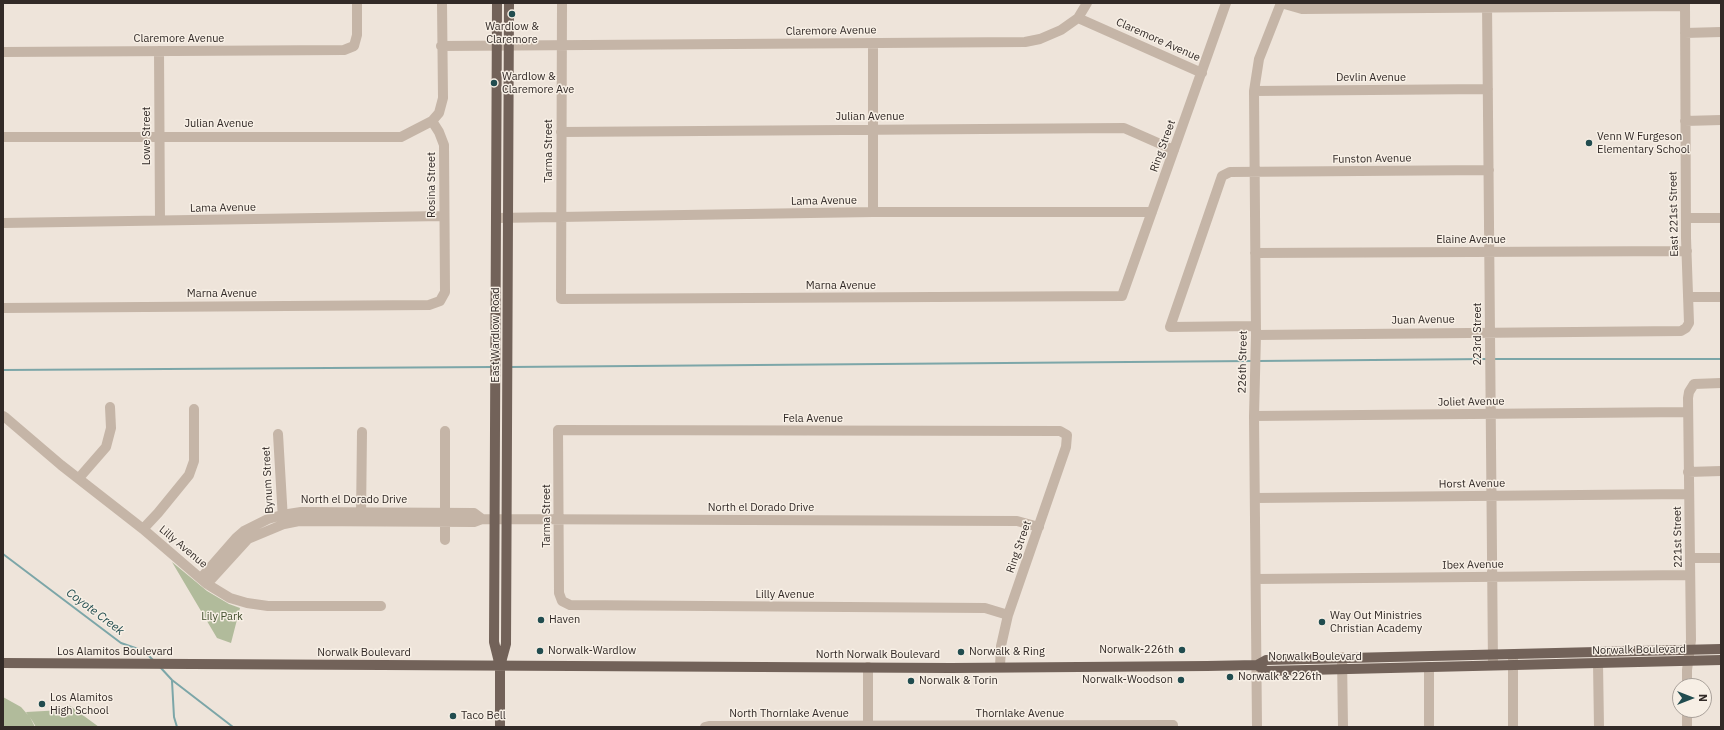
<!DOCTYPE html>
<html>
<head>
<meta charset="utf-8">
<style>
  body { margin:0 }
  #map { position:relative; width:1724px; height:730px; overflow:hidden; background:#eee4da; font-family:"IBM Plex Sans",sans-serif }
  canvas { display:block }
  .frame { position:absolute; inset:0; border:4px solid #322a27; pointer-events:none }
  .north { position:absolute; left:1672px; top:678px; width:40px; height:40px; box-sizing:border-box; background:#f7efe5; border:1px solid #a8a099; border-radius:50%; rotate:90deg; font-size:11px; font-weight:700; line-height:16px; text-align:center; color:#322a27 }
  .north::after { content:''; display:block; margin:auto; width:14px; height:18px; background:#214c4f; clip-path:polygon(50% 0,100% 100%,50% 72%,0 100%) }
</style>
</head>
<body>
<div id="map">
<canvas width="1724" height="730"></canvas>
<div class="frame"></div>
<div class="north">N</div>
</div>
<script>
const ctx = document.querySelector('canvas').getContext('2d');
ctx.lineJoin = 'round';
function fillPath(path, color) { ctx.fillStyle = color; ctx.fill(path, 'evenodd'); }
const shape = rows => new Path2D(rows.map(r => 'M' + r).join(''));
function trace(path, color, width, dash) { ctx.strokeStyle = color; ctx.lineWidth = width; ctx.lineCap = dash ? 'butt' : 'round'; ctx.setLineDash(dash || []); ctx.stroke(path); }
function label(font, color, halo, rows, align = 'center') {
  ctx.font = font + ' "IBM Plex Sans",sans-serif'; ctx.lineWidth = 3; ctx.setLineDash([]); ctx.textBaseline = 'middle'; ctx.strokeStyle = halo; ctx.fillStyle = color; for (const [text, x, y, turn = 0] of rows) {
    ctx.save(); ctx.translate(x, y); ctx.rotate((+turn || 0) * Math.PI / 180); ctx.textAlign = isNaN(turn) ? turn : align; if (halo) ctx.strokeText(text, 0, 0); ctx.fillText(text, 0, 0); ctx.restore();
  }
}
const green = shape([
  [172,562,207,591,229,604,240,608,231,643,217,638],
  [3,697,21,707,28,715,26,712,63,710,67,708,69,705,99,727,36,727,30,717,35,727,3,727]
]);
const stream = shape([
  [1494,359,1721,359],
  [1258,361,1488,359],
  [510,367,1252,361],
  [3,370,492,367],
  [3,554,121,643,144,651,153,660],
  [160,667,172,680,233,727],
  [172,681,174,717,177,727]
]);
const minor = shape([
  [562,3,561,299,1122,296,1226,3],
  [1281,3,1302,9,1685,6],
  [1487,3,1493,663],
  [1078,18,1202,73],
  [1685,33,1721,32],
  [873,43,873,212],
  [441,46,1025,42,1040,39,1061,30,1078,18,1087,3],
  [159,51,160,220],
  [3,52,344,50,354,46,357,35,357,3],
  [1254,91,1488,89],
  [1685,121,1721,120],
  [561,132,1124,128,1174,150],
  [3,137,401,137,432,121],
  [496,218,873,212,1152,212],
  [1686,218,1721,218],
  [3,223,444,216],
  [1255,253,1687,251],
  [1688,297,1721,297],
  [3,308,429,305,440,301,445,292,444,145,439,132,432,121,439,113,443,98,442,3],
  [1256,326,1170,327,1222,176,1230,172,1489,170],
  [1256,335,1681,331,1686,328,1689,323,1686,238,1685,3],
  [3,416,6,418,61,465,143,529,207,584,230,598,247,603,268,606,381,606],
  [1254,416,1688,412],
  [278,434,283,520],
  [1688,472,1721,471],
  [79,478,106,447,111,428,110,407],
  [1255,498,1689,494],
  [361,518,362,432],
  [143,529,158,513,189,475,194,461,194,409],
  [445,540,445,431],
  [1690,558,1721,558],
  [201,578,236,538,244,531,268,519,282,515,301,512,474,513,482,519],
  [1256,579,1690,575],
  [207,584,248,539,284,524,299,521,474,522,482,519,1017,521,1039,527],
  [1342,657,1343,727],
  [1513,657,1513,727],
  [1598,663,1599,727],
  [868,667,868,727],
  [1000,667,1001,646,1008,615,1066,447,1067,435,1060,431,558,430,559,593,562,601,570,605,985,608,1008,615],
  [1429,667,1429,727],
  [1687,686,1687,670,1691,640,1688,398,1689,392,1694,384,1721,383],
  [1687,710,1687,727],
  [705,727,709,726,1173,725,1173,727],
  [1257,727,1254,416,1256,335,1254,91,1259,59,1281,3]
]);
const major = shape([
  [497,3,494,642,500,666,500,727],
  [3,663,951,668,1207,666,1257,665,1266,660,1721,649],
  [1257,665,1266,671,1721,660],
  [500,666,506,644,509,3]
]);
const markers = [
  [512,14,4,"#214c4f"],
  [494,83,4,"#214c4f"],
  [1589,143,4,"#214c4f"],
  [541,620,4,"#214c4f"],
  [1322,622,4,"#214c4f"],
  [1182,650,4,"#214c4f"],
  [540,651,4,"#214c4f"],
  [961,652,4,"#214c4f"],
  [1230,677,4,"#214c4f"],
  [1181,680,4,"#214c4f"],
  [911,681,4,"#214c4f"],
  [42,704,4,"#214c4f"],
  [453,716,4,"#214c4f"]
];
const poiNames = [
  ["Wardlow &",512,27,"center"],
  ["Claremore",512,40,"center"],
  ["Wardlow &",502,77],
  ["Claremore Ave",502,90],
  ["Venn W Furgeson",1597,137],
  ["Elementary School",1597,150],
  ["Way Out Ministries",1330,616],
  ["Christian Academy",1330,629],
  ["Haven",549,620],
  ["Norwalk-226th",1174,650,"right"],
  ["Norwalk-Wardlow",548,651],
  ["Norwalk & Ring",969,652],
  ["Norwalk & 226th",1238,677],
  ["Norwalk-Woodson",1173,680,"right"],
  ["Norwalk & Torin",919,681],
  ["Los Alamitos",50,698],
  ["High School",50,711],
  ["Taco Bell",461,716]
];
const streetNames = [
  ["Claremore Avenue",831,31,-1],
  ["Claremore Avenue",179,39],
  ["Claremore Avenue",1158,40,24],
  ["Devlin Avenue",1371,78],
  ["Julian Avenue",870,117],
  ["Julian Avenue",219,124],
  ["Lowe Street",147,136,-90],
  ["Ring Street",1163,146,-70],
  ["Tarma Street",549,151,-90],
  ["Funston Avenue",1372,159,-1],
  ["Rosina Street",432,185,-90],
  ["Lama Avenue",824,201,-1],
  ["Lama Avenue",223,208,-1],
  ["East 221st Street",1674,214,-91],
  ["Elaine Avenue",1471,240],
  ["Marna Avenue",841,286],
  ["Marna Avenue",222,294],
  ["Juan Avenue",1423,320,-1],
  ["223rd Street",1478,334,-90],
  ["East Wardlow Road",496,335,-90],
  ["226th Street",1243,362,-89],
  ["Joliet Avenue",1471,402,-1],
  ["Fela Avenue",813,419],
  ["Bynum Street",268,480,-93],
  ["Horst Avenue",1472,484,-1],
  ["North el Dorado Drive",354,500],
  ["North el Dorado Drive",761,508],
  ["Tarma Street",547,516,-90],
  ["221st Street",1678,537,-91],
  ["Lilly Avenue",183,547,40],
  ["Ring Street",1019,547,-71],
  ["Ibex Avenue",1473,565,-1],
  ["Lilly Avenue",785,595],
  ["Norwalk Boulevard",1639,650,-1],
  ["Los Alamitos Boulevard",115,652],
  ["Norwalk Boulevard",364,653],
  ["North Norwalk Boulevard",878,655],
  ["Norwalk Boulevard",1315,657],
  ["North Thornlake Avenue",789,714],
  ["Thornlake Avenue",1020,714]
];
const parkNames = [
  ["Lily Park",222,617]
];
const waterNames = [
  ["Coyote Creek",95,612,37]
];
fillPath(green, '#b1bb9b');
trace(stream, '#7ca6a8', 2);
trace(minor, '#c5b5a7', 10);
trace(major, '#726259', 10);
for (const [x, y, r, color] of markers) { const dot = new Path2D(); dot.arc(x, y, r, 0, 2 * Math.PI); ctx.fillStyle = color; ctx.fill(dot); trace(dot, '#f7efe5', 1.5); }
label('11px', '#322a27', '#f7efe5', poiNames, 'left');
label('11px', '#322a27', '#f7efe5', streetNames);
label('11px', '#424e2d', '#f7efe5', parkNames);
label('italic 12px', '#214c4f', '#f7efe5', waterNames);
</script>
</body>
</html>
